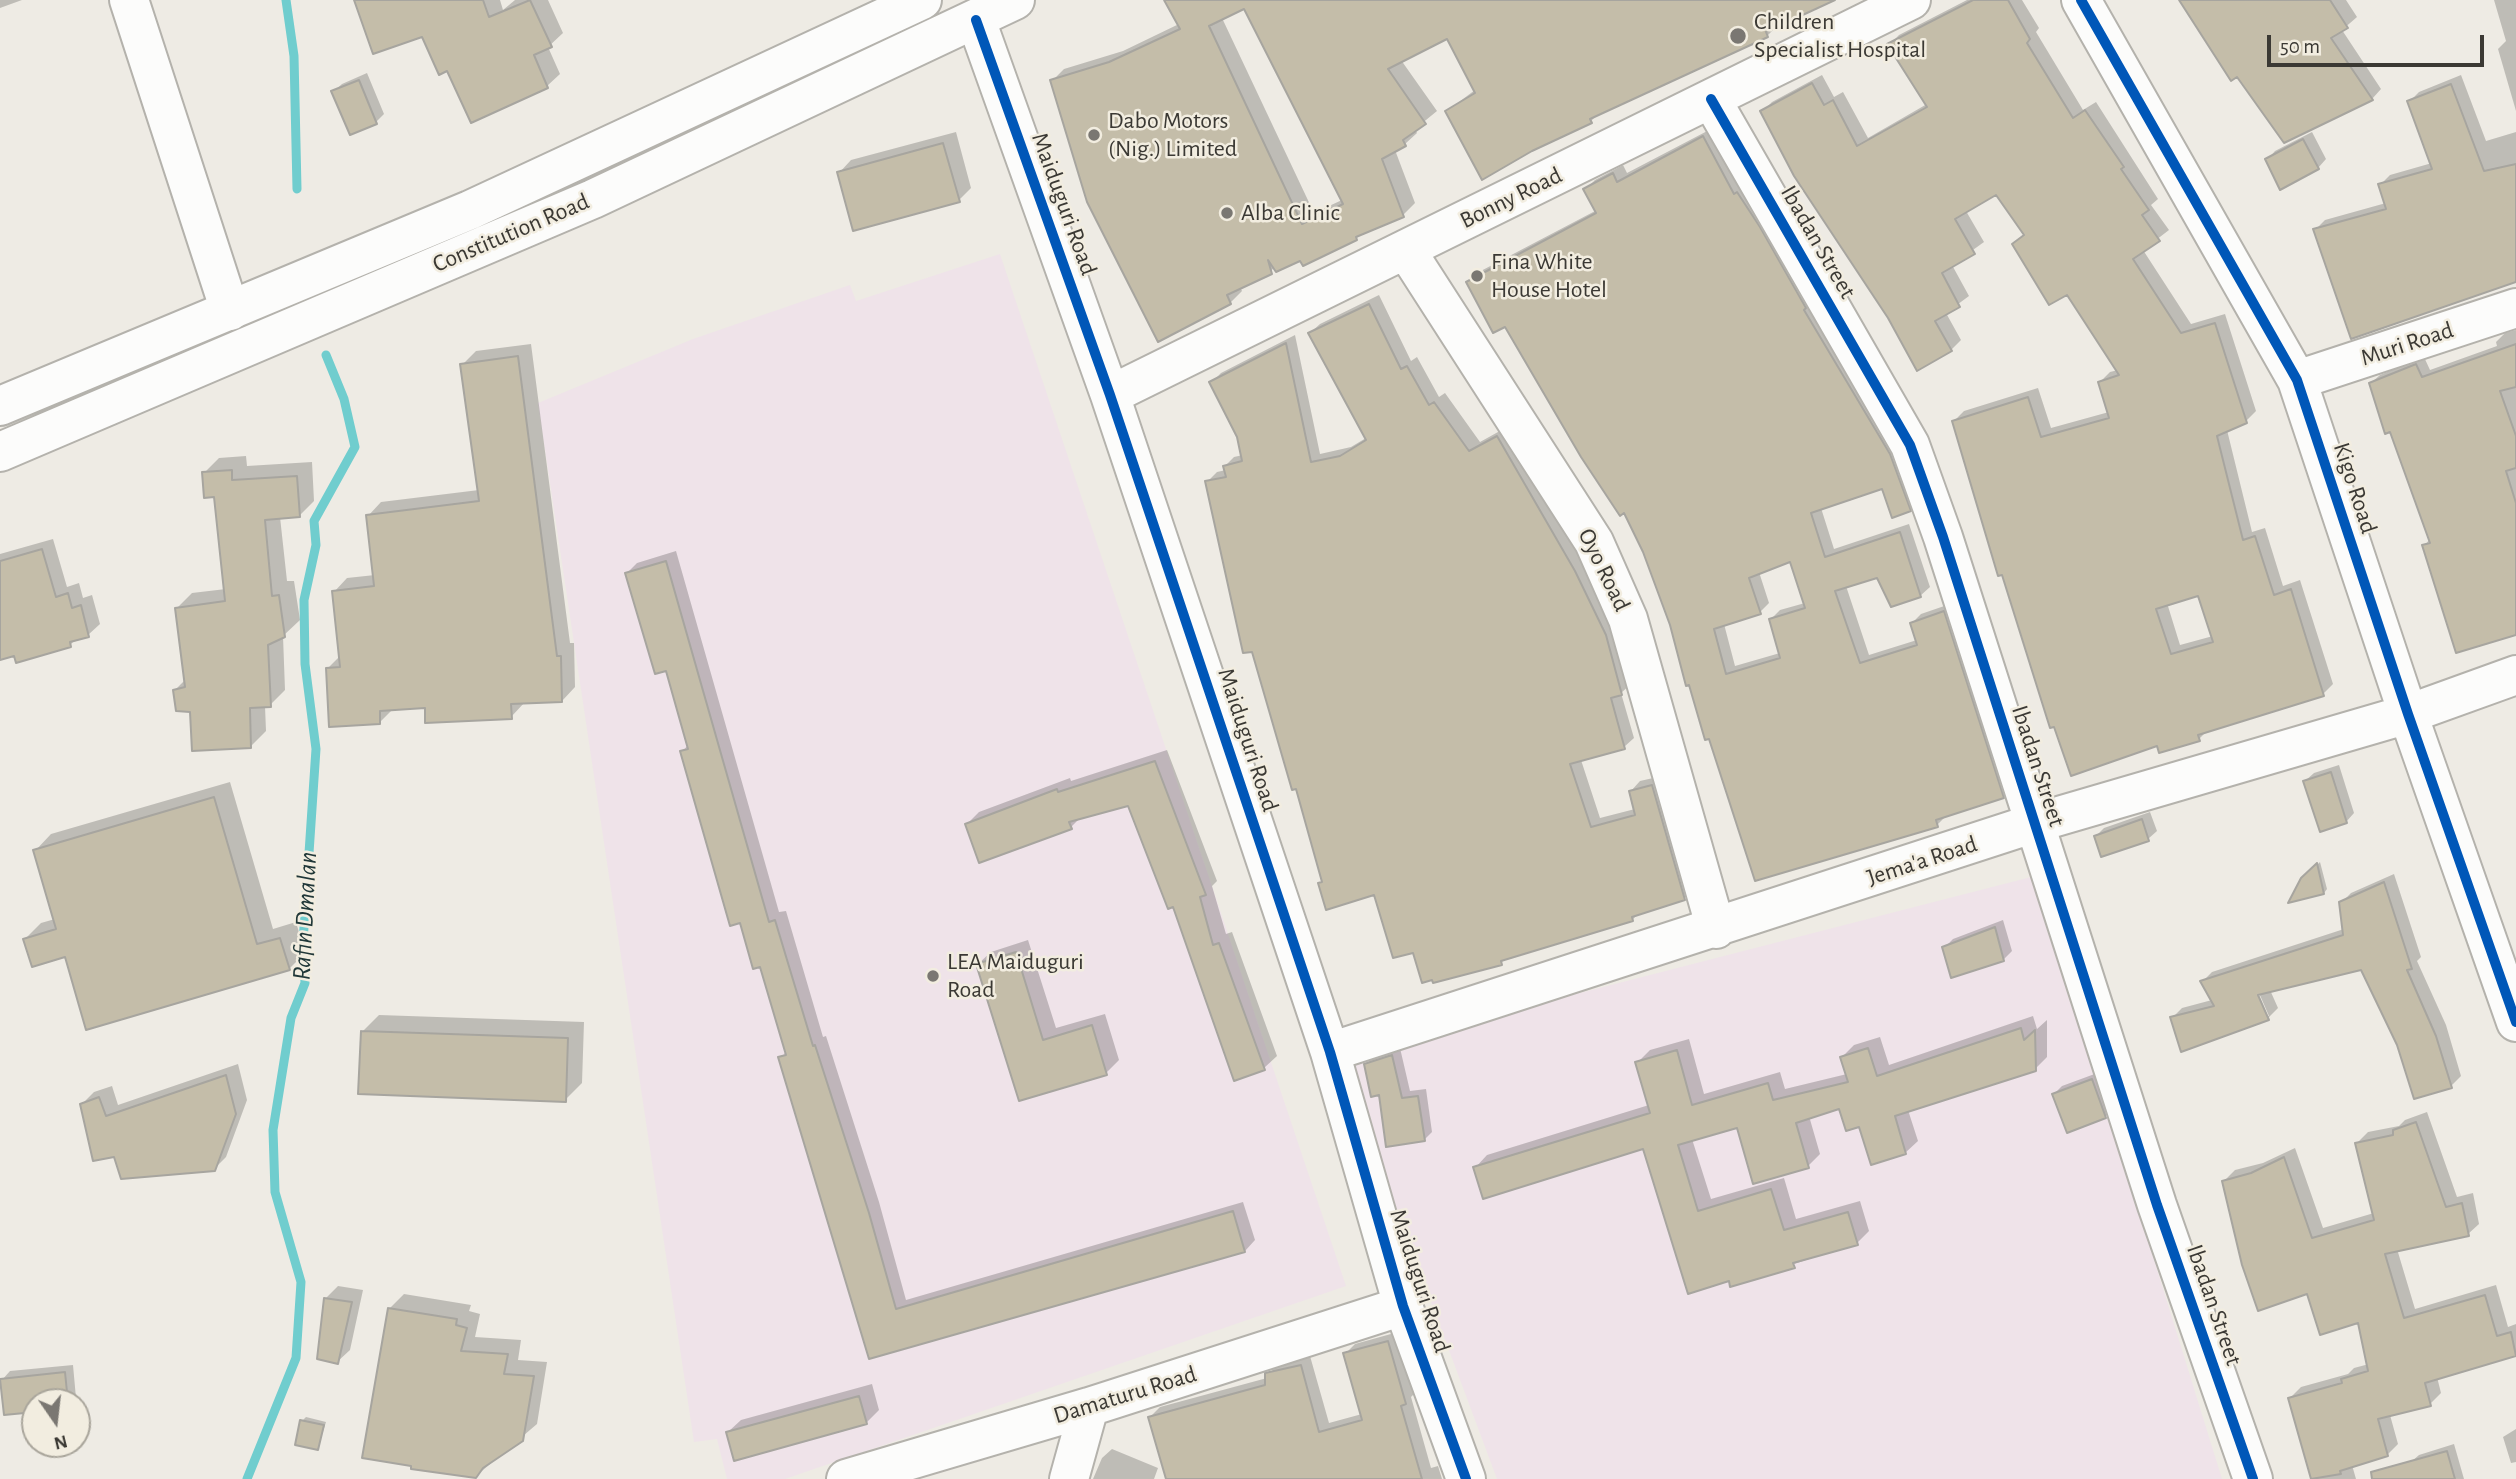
<!DOCTYPE html>
<html>
<head>
<meta charset="utf-8">
<style>
  body { margin:0 }
  #map { position:relative; width:2516px; height:1479px; overflow:hidden; background:#eeebe4; font-family:"Alegreya Sans",sans-serif }
  canvas { display:block }
  .north { position:absolute; left:21px; top:1388px; width:70px; height:70px; box-sizing:border-box; background:#f2ede0; border:2px solid #a9a59b; border-radius:50%; rotate:166deg; font-size:19px; font-weight:700; line-height:28px; text-align:center; color:#3b3934 }
  .north::after { content:''; display:block; margin:auto; width:24px; height:32px; background:#7a7772; clip-path:polygon(50% 0,100% 100%,50% 72%,0 100%) }
  .scale { position:absolute; left:2267px; top:35px; width:217px; height:32px; box-sizing:border-box; border:4px solid #3b3934; border-top:0; padding-left:9px; font-size:21px; line-height:24px; white-space:nowrap; color:#3b3934; -webkit-text-stroke:5px #f2ede0; paint-order:stroke }
</style>
</head>
<body>
<div id="map">
<canvas width="2516" height="1479"></canvas>
<div class="north">N</div>
<div class="scale">50 m</div>
</div>
<script>
const ctx = document.querySelector('canvas').getContext('2d');
ctx.lineJoin = 'round';
function fillPath(path, color) { ctx.fillStyle = color; ctx.fill(path, 'evenodd'); }
const shape = rows => new Path2D(rows.map(r => 'M' + r).join(''));
function trace(path, color, width, dash) { ctx.strokeStyle = color; ctx.lineWidth = width; ctx.lineCap = dash ? 'butt' : 'round'; ctx.setLineDash(dash || []); ctx.stroke(path); }
function label(font, color, halo, rows, align = 'center') {
  ctx.font = font + ' "Alegreya Sans",sans-serif'; ctx.lineWidth = 5; ctx.setLineDash([]); ctx.textBaseline = 'middle'; ctx.strokeStyle = halo; ctx.fillStyle = color; for (const [text, x, y, turn = 0] of rows) {
    ctx.save(); ctx.translate(x, y); ctx.rotate((+turn || 0) * Math.PI / 180); ctx.textAlign = isNaN(turn) ? turn : align; if (halo) ctx.strokeText(text, 0, 0); ctx.fillText(text, 0, 0); ctx.restore();
  }
}
const education = shape([
  [1000,254,1346,1286,785,1479,727,1479,717,1439,694,1442,538,403,693,339,850,285,856,301],
  [2035,876,2222,1479,1497,1479,1339,1055]
]);
const shadow = shape([
  [0,0,22,0,0,8],
  [356,0,500,0,503,10,515,0,548,0,563,33,548,47,560,74,547,86,448,69,423,34],
  [1166,0,1830,0,1779,24,1767,36,1600,112,1591,121,1447,111,1475,90,1448,37,1401,60,1437,111,1415,129,1417,133,1405,144,1395,150,1415,203,1403,215,1363,232,1356,239,1275,268,1240,287,1242,291,1230,303,1052,81,1064,69,1123,51,1179,24],
  [1245,7,1342,200,1314,213,1222,18],
  [1967,0,2022,0,2039,28,2036,32,2083,110,2096,102,2158,199,2151,205,2169,230,2143,250,2191,324,2225,314,2256,411,2246,421,2227,430,2252,532,2265,528,2283,586,2300,580,2333,684,2323,694,2207,731,2199,739,1954,421,1964,411,2038,388,2051,428,2109,412,2100,382,2110,372,2118,370,2068,292,2014,244,2025,234,1996,192,1966,211,1984,242,1952,265,1969,296,1946,313,1961,340,1951,350,1889,317,1762,112,1772,102,1822,75,1834,97,1843,92,1868,138,1927,104,1889,45,1899,35],
  [2199,594,2213,636,2180,645,2167,603],
  [2182,0,2346,0,2357,17,2342,30,2381,89,2372,99],
  [2494,0,2516,0,2516,111,2498,49,2506,41],
  [367,73,384,114,376,122,333,92,342,84],
  [2461,75,2486,141,2516,132,2516,280,2352,337,2315,230,2325,220,2386,203,2380,185,2390,175,2432,163,2409,102,2419,92],
  [1713,128,1919,501,1910,510,1883,487,1821,508,1834,549,1909,524,1930,587,1920,596,1878,576,1846,586,1869,655,1917,640,1912,623,1921,614,1953,603,2012,788,2003,797,1947,815,1937,825,1756,879,1645,551,1625,511,1506,324,1468,283,1477,273,1597,210,1586,189,1595,180,1623,165,1627,173],
  [1791,559,1805,603,1780,610,1771,619,1780,653,1735,666,1724,624,1760,612,1769,603,1759,572],
  [956,132,971,188,959,200,839,173,851,160],
  [2312,132,2326,159,2318,168,2267,160,2275,151],
  [1379,295,1411,361,1417,357,1439,397,1445,393,1480,442,1507,427,1584,561,1615,625,1631,684,1621,693,1634,738,1624,747,1581,760,1600,818,1635,809,1631,791,1640,781,1662,776,1694,889,1684,898,1639,913,1632,920,1506,958,1501,963,1433,978,1376,892,1320,884,1323,880,1253,650,1207,482,1217,472,1226,470,1225,466,1234,457,1243,455,1239,437,1211,383,1221,373,1295,335,1320,454,1351,447,1366,438,1310,333,1320,324],
  [2516,330,2516,627,2424,546,2430,539,2371,383,2380,375,2424,357,2430,370,2497,346,2496,342,2505,333],
  [531,344,570,643,574,643,575,687,562,701,525,702,511,717,426,707,394,708,380,722,327,669,341,655,334,592,347,578,375,575,368,516,381,502,479,490,462,365,476,351],
  [246,456,247,466,312,462,314,501,299,516,280,517,287,581,294,581,300,620,283,636,285,690,270,705,265,706,266,731,251,746,191,711,174,691,185,680,177,608,192,593,226,589,215,495,204,473,219,458],
  [53,539,67,587,79,583,83,598,92,595,100,624,88,635,77,638,70,645,15,654,0,646,0,554],
  [676,551,779,912,786,911,823,1037,826,1036,879,1202,906,1300,1243,1202,1255,1240,1245,1251,870,1357,780,1058,787,1051,761,965,741,921,682,752,688,745,667,668,627,573,637,563],
  [1167,750,1217,881,1212,886,1226,934,1232,932,1277,1056,1264,1068,1174,905,1129,804,1081,817,1071,827,967,824,979,812,1070,778,1071,781],
  [2339,765,2354,813,2346,822,2305,781,2314,773],
  [230,782,273,929,296,922,305,953,289,969,25,939,41,923,55,919,35,851,51,834],
  [2150,812,2157,831,2148,839,2103,855,2096,836,2104,828],
  [2320,862,2327,889,2324,893,2303,879],
  [2394,874,2421,957,2417,961,2446,1025,2461,1076,2451,1086,2399,1044,2362,968,2270,990,2278,1008,2268,1018,2183,1050,2172,1018,2182,1008,2212,1000,2202,982,2212,972,2344,929,2341,903,2351,893],
  [2256,986,2269,1016,2265,1016,2253,988],
  [2003,920,2012,951,2003,960,1944,948,1953,939],
  [1028,940,1056,1028,1105,1014,1119,1060,1106,1073,1020,1099,978,964,991,952],
  [379,1015,584,1022,582,1083,565,1100,362,1032],
  [2033,1016,2037,1029,2047,1020,2047,1057,2035,1069,1908,1110,1918,1141,1905,1153,1861,1125,1840,1107,1809,1116,1820,1154,1808,1166,1738,1126,1692,1139,1711,1199,1784,1178,1796,1219,1860,1201,1869,1231,1857,1243,1731,1285,1645,1147,1475,1168,1487,1155,1649,1105,1637,1063,1650,1050,1689,1039,1704,1094,1780,1072,1785,1089,1847,1074,1842,1057,1854,1045,1880,1037,1889,1065],
  [1400,1048,1410,1091,1426,1089,1432,1132,1424,1140,1380,1093,1365,1065,1374,1056],
  [238,1064,247,1100,226,1157,214,1169,115,1155,82,1104,94,1092,112,1086,118,1105],
  [2100,1072,2113,1108,2105,1117,2054,1094,2062,1086],
  [2427,1112,2457,1197,2473,1193,2479,1224,2468,1234,2397,1249,2415,1309,2496,1285,2508,1327,2516,1324,2516,1354,2437,1377,2441,1393,2430,1404,2390,1415,2398,1444,2387,1455,2352,1465,2356,1479,2313,1479,2290,1398,2301,1387,2348,1374,2354,1368,2369,1364,2360,1321,2309,1292,2224,1181,2235,1170,2263,1163,2295,1148,2323,1228,2374,1213,2357,1143,2368,1132,2399,1126,2405,1120],
  [338,1286,363,1290,350,1350,337,1362,326,1298],
  [404,1294,471,1305,469,1311,480,1314,475,1337,521,1340,518,1360,547,1362,537,1424,476,1476,389,1309],
  [1398,1332,1415,1393,1411,1397,1431,1468,1438,1466,1442,1479,1168,1479,1150,1417,1160,1407,1267,1378,1277,1364,1310,1356,1329,1423,1362,1414,1345,1354,1355,1344],
  [73,1365,76,1398,73,1402,35,1402,35,1410,2,1380,10,1371],
  [872,1384,879,1410,866,1423,728,1432,741,1420],
  [306,1417,326,1422,318,1448,302,1421],
  [2516,1429,2516,1462,2511,1463,2503,1437],
  [2454,1444,2464,1479,2416,1479,2411,1462,2419,1455],
  [1112,1449,1158,1468,1154,1479,1093,1479,1102,1458]
]);
const stream = shape([
  [286,0,294,56,297,189],
  [247,1479,296,1358,301,1282,275,1192,273,1130,291,1018,305,983,303,942,316,749,305,664,304,600,316,545,314,521,355,447,344,399,326,355]
]);
const building = shape([
  [354,0,483,0,489,17,530,0,552,47,534,55,548,88,471,123,447,71,439,75,422,37,373,54,354,0],
  [1164,0,1835,0,1766,32,1768,37,1590,119,1592,123,1532,151,1482,180,1445,111,1475,93,1447,39,1388,69,1426,124,1403,140,1406,146,1382,159,1404,217,1356,237,1357,240,1303,266,1300,261,1276,272,1268,260,1272,274,1227,295,1231,304,1158,342,1087,202,1050,80,1109,62,1180,29,1164,0],
  [1244,9,1343,204,1302,224,1209,26,1244,9],
  [1973,0,2008,0,2030,39,2027,43,2073,118,2085,110,2124,167,2121,169,2149,210,2142,215,2160,241,2133,259,2181,333,2215,323,2247,423,2217,436,2243,540,2255,536,2274,595,2291,589,2324,696,2198,735,2200,741,2159,753,2157,746,2071,776,2054,727,2050,728,2002,575,1998,576,1952,421,2028,397,2041,437,2109,418,2098,382,2119,375,2067,295,2049,305,2012,244,2024,235,1996,195,1955,219,1975,254,1942,273,1960,307,1935,321,1952,351,1917,371,1888,318,1794,176,1760,111,1812,83,1824,105,1833,100,1857,146,1927,107,1887,44,1973,0],
  [2198,596,2213,642,2171,654,2156,609,2198,596],
  [2179,0,2330,0,2348,28,2331,38,2373,100,2284,143,2237,77,2231,81,2179,0],
  [359,80,377,124,350,135,331,91,359,80],
  [2451,84,2484,171,2516,164,2516,282,2351,339,2313,229,2386,209,2378,184,2432,169,2407,101,2451,84],
  [1703,136,1734,194,1737,192,1760,227,1806,308,1804,310,1890,454,1911,511,1892,518,1882,489,1811,513,1825,557,1900,532,1921,597,1891,607,1877,578,1835,591,1860,663,1917,645,1910,623,1944,611,2004,798,1936,820,1938,827,1755,881,1709,739,1705,740,1689,685,1686,686,1670,625,1643,552,1624,513,1620,516,1581,457,1505,327,1493,333,1466,282,1596,213,1583,189,1613,173,1617,182,1703,136],
  [1790,562,1805,608,1769,619,1780,658,1726,674,1714,629,1761,614,1749,578,1790,562],
  [2303,139,2319,169,2280,190,2265,159,2303,139],
  [943,143,960,202,853,231,837,172,943,143],
  [1369,304,1401,369,1407,366,1429,405,1434,402,1469,451,1497,436,1575,571,1606,635,1622,695,1611,698,1625,749,1570,764,1591,827,1635,815,1629,791,1652,785,1685,900,1632,917,1633,921,1501,961,1502,965,1433,983,1432,980,1422,983,1413,953,1393,958,1374,895,1326,910,1318,883,1322,882,1296,789,1292,790,1252,652,1243,653,1205,481,1226,477,1223,466,1242,461,1237,437,1209,382,1286,343,1311,462,1340,456,1366,440,1308,333,1369,304],
  [2516,344,2516,387,2500,391,2516,436,2516,468,2506,471,2516,503,2516,635,2456,653,2422,545,2430,543,2390,432,2385,434,2369,383,2416,364,2422,377,2516,344],
  [518,356,557,656,561,656,562,702,511,704,512,719,425,723,425,708,380,711,380,724,329,727,326,668,340,667,332,591,374,586,366,515,479,501,460,364,518,356],
  [232,470,232,480,297,476,300,517,265,520,272,596,279,595,285,637,268,645,271,707,250,708,251,748,192,751,190,712,176,711,173,690,185,687,175,608,225,601,214,497,204,498,202,472,232,470],
  [42,549,56,597,68,593,72,608,81,605,89,637,70,642,71,647,16,663,14,656,0,660,0,561,42,549],
  [666,561,769,922,775,920,813,1046,815,1045,869,1213,896,1309,1233,1211,1245,1252,869,1359,778,1057,786,1055,760,967,753,969,740,923,730,926,680,751,688,749,666,671,655,674,625,573,666,561],
  [1155,761,1206,895,1200,897,1213,945,1219,943,1265,1070,1234,1081,1173,907,1168,909,1128,806,1069,822,1072,829,979,863,965,824,1057,789,1058,792,1155,761],
  [2331,772,2347,823,2320,832,2303,781,2331,772],
  [214,797,257,944,280,938,290,970,86,1030,65,957,32,967,23,939,56,929,33,850,214,797],
  [2142,819,2149,841,2101,857,2094,836,2142,819],
  [2317,863,2324,894,2288,903,2301,878,2317,863],
  [2384,882,2412,969,2407,970,2436,1036,2452,1088,2414,1099,2397,1045,2361,970,2258,995,2269,1020,2181,1052,2170,1017,2214,1006,2200,981,2343,935,2339,902,2384,882],
  [1995,927,2004,961,1951,978,1942,947,1995,927],
  [1016,952,1043,1040,1092,1025,1107,1075,1019,1101,976,964,1016,952],
  [2021,1028,2024,1040,2035,1030,2036,1071,1895,1116,1906,1154,1871,1165,1859,1127,1846,1131,1839,1109,1796,1123,1809,1168,1753,1184,1737,1128,1678,1145,1698,1211,1771,1189,1784,1230,1848,1212,1858,1245,1793,1263,1795,1268,1730,1287,1729,1281,1688,1294,1643,1149,1483,1199,1473,1167,1650,1113,1635,1062,1677,1050,1692,1105,1768,1083,1773,1100,1848,1082,1840,1057,1868,1048,1877,1076,2021,1028],
  [361,1031,568,1038,566,1102,358,1094,361,1031],
  [1392,1055,1402,1098,1418,1096,1425,1141,1386,1147,1379,1095,1371,1097,1364,1064,1392,1055],
  [226,1075,236,1114,215,1171,121,1179,114,1157,93,1161,80,1104,99,1097,106,1116,226,1075],
  [2092,1079,2106,1118,2067,1133,2052,1094,2092,1079],
  [2416,1122,2446,1207,2462,1203,2469,1236,2385,1254,2404,1318,2485,1295,2497,1336,2511,1332,2516,1356,2425,1383,2431,1406,2378,1419,2388,1456,2340,1471,2341,1474,2311,1479,2288,1398,2342,1383,2341,1379,2368,1371,2358,1323,2320,1335,2307,1294,2258,1311,2242,1265,2222,1181,2251,1173,2284,1157,2312,1238,2374,1220,2355,1143,2393,1135,2393,1130,2416,1122],
  [324,1298,352,1302,338,1364,317,1359,324,1298],
  [388,1308,457,1319,456,1325,467,1328,461,1351,508,1354,504,1374,534,1376,523,1441,483,1468,476,1478,411,1469,411,1466,362,1458,388,1308],
  [1388,1341,1406,1404,1401,1406,1422,1479,1166,1479,1148,1417,1265,1385,1265,1373,1301,1365,1319,1432,1362,1420,1343,1353,1388,1341],
  [65,1372,68,1402,35,1402,35,1412,4,1415,0,1379,65,1372],
  [859,1396,867,1424,734,1461,726,1432,859,1396],
  [300,1420,324,1425,318,1450,295,1445,300,1420],
  [2447,1451,2455,1479,2372,1479,2371,1472,2447,1451]
]);
const minor = shape([
  [129,0,230,311],
  [2081,0,2297,380,2408,714,2516,1022],
  [976,20,1110,395,1330,1052,1403,1306,1466,1479],
  [1711,99,1910,445,1943,537,2157,1205,2253,1479],
  [1406,250,1594,542,1628,619,1716,929],
  [2297,380,2516,308],
  [1110,395,1911,0],
  [1330,1052,2035,823,2408,714,2516,675],
  [846,1479,1089,1407,1403,1306],
  [1069,1479,1089,1407]
]);
const major = shape([
  [0,406,470,210,922,0],
  [0,452,593,199,1015,0]
]);
const cycleway = shape([
  [2081,0,2297,380,2408,714,2516,1022],
  [976,20,1110,395,1330,1052,1403,1306,1466,1479],
  [1711,99,1910,445,1943,537,2157,1205,2253,1479]
]);
const markers = [
  [1738,36,9,"#7a7772"],
  [1094,135,7,"#7a7772"],
  [1227,213,7,"#7a7772"],
  [1477,276,7,"#7a7772"],
  [933,976,7,"#7a7772"]
];
const poiNames = [
  ["Children",1754,22],
  ["Specialist Hospital",1754,50],
  ["Dabo Motors",1108,121],
  ["(Nig.) Limited",1108,149],
  ["Alba Clinic",1241,213],
  ["Fina White",1491,262],
  ["House Hotel",1491,290],
  ["LEA Maiduguri",947,962],
  ["Road",947,990]
];
const streetNames = [
  ["Bonny Road",1511,198,-26],
  ["Maiduguri Road",1064,204,70],
  ["Constitution Road",511,233,-23],
  ["Ibadan Street",1818,242,60],
  ["Muri Road",2407,344,-18],
  ["Kigo Road",2355,488,72],
  ["Oyo Road",1604,570,64],
  ["Maiduguri Road",1248,740,72],
  ["Ibadan Street",2038,766,72],
  ["Jema'a Road",1922,861,-18],
  ["Maiduguri Road",1420,1281,72],
  ["Ibadan Street",2214,1305,71],
  ["Damaturu Road",1125,1395,-17]
];
const waterNames = [
  ["Rafin Dmalan",305,916,-87]
];
fillPath(education, '#efe3e9');
fillPath(shadow, '#0003');
trace(stream, '#70cdce', 9);
fillPath(building, '#c4bda9');
trace(building, '#a7a59f', 2);
trace(minor, '#b4b2ac', 42);
trace(major, '#b4b2ac', 42);
trace(minor, '#fcfcfb', 38);
trace(major, '#fcfcfb', 38);
trace(cycleway, '#0057b8', 10);
for (const [x, y, r, color] of markers) { const dot = new Path2D(); dot.arc(x, y, r, 0, 2 * Math.PI); ctx.fillStyle = color; ctx.fill(dot); trace(dot, '#f2ede0', 2.5); }
label('24px', '#3b3934', '#f2ede0', poiNames, 'left');
label('24px', '#3b3934', '#f2ede0', streetNames);
label('italic 26px', '#203738', '#f2ede0', waterNames);
</script>
</body>
</html>
